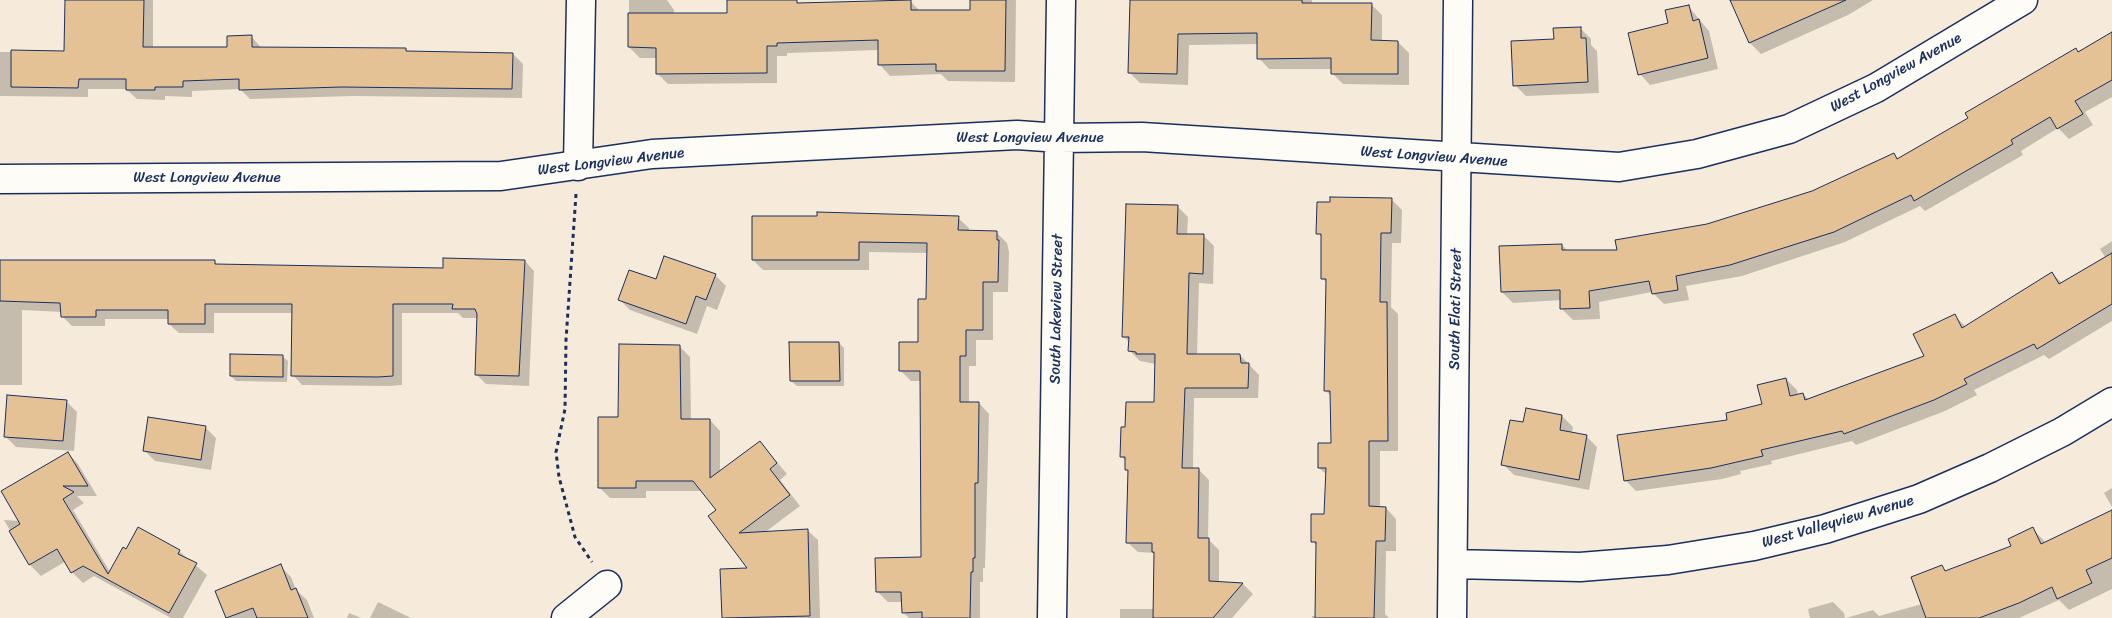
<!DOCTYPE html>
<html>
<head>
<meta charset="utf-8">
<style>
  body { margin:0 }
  canvas { display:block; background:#f6ebda }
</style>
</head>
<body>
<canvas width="2112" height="618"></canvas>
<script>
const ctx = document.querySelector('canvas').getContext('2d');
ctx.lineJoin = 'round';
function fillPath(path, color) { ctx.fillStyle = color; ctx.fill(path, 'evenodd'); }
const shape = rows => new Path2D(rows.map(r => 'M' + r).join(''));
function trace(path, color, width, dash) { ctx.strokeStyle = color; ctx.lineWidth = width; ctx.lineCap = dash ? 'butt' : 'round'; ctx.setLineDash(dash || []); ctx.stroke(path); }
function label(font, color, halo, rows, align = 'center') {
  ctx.font = font + ' Sriracha,sans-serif'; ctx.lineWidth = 4; ctx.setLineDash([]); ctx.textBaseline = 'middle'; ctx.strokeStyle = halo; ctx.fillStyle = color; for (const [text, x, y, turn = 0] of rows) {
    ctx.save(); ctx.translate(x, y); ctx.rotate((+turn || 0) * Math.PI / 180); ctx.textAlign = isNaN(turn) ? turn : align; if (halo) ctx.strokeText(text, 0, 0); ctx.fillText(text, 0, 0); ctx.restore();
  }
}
const shadow = shape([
  [66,0,153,0,153,48,224,48,252,37,262,49,406,50,409,53,513,54,523,64,522,98,353,96,250,99,240,89,192,91,192,97,165,96,165,100,137,99,126,89,88,89,88,97,0,96,0,52,65,52],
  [629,0,667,0,674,10,674,14,728,14,757,0,794,0,800,4,910,1,920,11,971,11,971,0,1016,0,1015,82,948,81,941,74,890,76,880,65,880,50,787,53,787,56,777,56,777,83,668,84,657,73,657,58,640,58,629,47],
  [1131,0,1312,0,1312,4,1371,4,1382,15,1382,42,1398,42,1409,53,1409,85,1343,84,1332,73,1332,69,1269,69,1259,58,1259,44,1189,45,1188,85,1140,83,1129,72],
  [1743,0,1873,0,1848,15,1761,54,1750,43,1733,5],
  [1688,6,1709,31,1718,69,1650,85,1640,74,1670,24],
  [1580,28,1591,39,1591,45,1597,51,1599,93,1526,96,1515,85,1555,41],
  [2112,34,2112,97,2085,112,2093,125,2069,139,2058,128,2021,151,2023,155,1925,211,1920,206,1845,242,1742,276,1686,286,1689,300,1664,304,1652,292,1599,302,1600,319,1573,320,1562,309,1561,300,1513,303,1502,292,1562,245,1568,251,1618,251,1812,193,1894,154,1899,160],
  [1391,199,1402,210,1401,243,1392,243,1391,307,1398,314,1398,451,1380,451,1380,508,1386,508,1396,519,1396,551,1386,551,1385,614,1389,618,1312,618,1312,616,1316,616,1317,546,1312,541,1325,515,1327,475,1319,468,1332,444,1332,397,1325,390,1327,283,1322,278,1323,238,1318,233],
  [1177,206,1188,217,1187,235,1204,236,1214,246,1213,284,1199,283,1197,355,1240,355,1259,375,1258,398,1194,398,1193,469,1199,470,1209,480,1208,539,1219,550,1219,582,1243,584,1253,594,1232,618,1120,618,1120,609,1155,609,1156,553,1138,552,1127,542,1129,472,1126,469,1126,461,1122,457,1127,428,1155,404,1156,364,1140,361,1130,351,1130,343,1123,336],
  [958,218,969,228,969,231,996,232,1007,243,1009,252,1008,292,993,292,993,340,976,340,976,366,969,366,969,403,979,403,989,414,985,568,983,568,983,582,980,582,980,618,909,618,903,612,902,602,888,602,877,591,922,559,921,381,911,381,900,370,919,343,927,300,928,253,869,252,869,270,763,270,753,260],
  [2112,241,2112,321,2049,359,2044,355,1974,390,1977,395,1945,411,1856,445,1852,441,1771,461,1772,464,1740,471,1741,474,1722,479,1636,491,1625,480,1729,421,1763,405,1786,379,1797,390,1798,396,1803,394,1809,400,1926,356,1954,315,1966,327,2052,273,2062,283,2105,257,2100,249],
  [525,261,534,271,529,386,486,384,476,374,478,318,463,318,458,313,402,313,402,385,389,386,302,385,293,375,294,313,214,313,214,333,179,333,169,324,169,319,105,319,105,326,72,326,62,316,62,312,22,310,22,385,0,385,0,262,215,262,218,265,444,269],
  [715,275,726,286,717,310,707,306,697,334,630,310,619,299,657,280],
  [839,343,844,348,844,386,797,386,791,381],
  [679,346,690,357,691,420,710,420,720,431,720,472,760,442,787,474,780,480,800,506,764,533,807,530,818,540,820,618,724,618,721,570,749,569,717,510,703,491,646,491,646,498,610,498,600,488,619,419],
  [282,356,288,361,287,382,236,381,231,376],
  [66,401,77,412,74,451,16,447,5,436],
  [1562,416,1573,427,1572,433,1586,436,1597,447,1589,490,1514,475,1503,464,1524,423],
  [206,428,216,438,211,470,155,461,144,450],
  [68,453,78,464,97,496,77,496,84,503,73,510,110,572,126,550,179,551,207,575,183,618,171,618,94,576,83,583,72,572,66,561,41,576,30,565,4,520,20,521],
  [2112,488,2112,507,2104,493],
  [2112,511,2112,589,2069,610,2059,600,2019,618,1846,618,1873,610,1879,616,1922,604,1942,567,1947,572,2013,547,2033,529,2046,543],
  [280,566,291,577,296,590,307,600,314,618,228,618,217,592],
  [378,602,411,618,370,618],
  [1833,602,1844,613,1845,618,1810,618,1808,609],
  [349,613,361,618,347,618]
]);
const building = shape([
  [65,0,144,0,143,47,227,47,227,36,252,35,252,47,406,48,406,51,513,53,512,89,342,87,239,90,239,79,183,81,183,87,155,87,155,90,126,90,126,79,79,79,78,88,11,87,11,50,64,51,65,0],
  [727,0,797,0,797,3,911,0,911,10,970,10,970,0,1006,0,1005,71,936,71,936,64,878,65,878,40,777,43,777,46,767,46,767,73,656,74,656,48,628,47,628,13,727,13,727,0],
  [1130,0,1302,0,1302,3,1372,3,1371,40,1398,41,1398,74,1331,74,1331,58,1257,59,1257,33,1178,34,1177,74,1128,73,1130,0],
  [1730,0,1846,0,1749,43,1730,0],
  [1689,5,1693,21,1699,19,1708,58,1638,75,1628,33,1668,23,1665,10,1689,5],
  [1581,27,1581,38,1586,38,1588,82,1513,86,1511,41,1554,39,1553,28,1581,27],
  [2112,32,2112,80,2075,101,2083,114,2057,129,2050,117,2011,140,2013,144,1914,201,1911,195,1834,232,1730,265,1676,276,1678,290,1652,294,1649,281,1589,291,1590,308,1560,309,1560,290,1501,292,1499,246,1562,244,1562,250,1617,250,1615,240,1707,224,1812,191,1894,153,1897,159,1968,118,1965,113,2076,48,2078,52,2112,32],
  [1330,197,1392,198,1391,233,1381,233,1380,302,1387,302,1388,441,1369,441,1369,506,1386,507,1385,541,1376,541,1374,618,1315,618,1316,542,1311,542,1311,514,1324,514,1326,468,1318,468,1318,443,1331,443,1330,391,1324,391,1326,279,1321,279,1321,234,1316,234,1317,202,1330,202,1330,197],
  [1126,204,1178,205,1177,234,1204,234,1203,274,1189,273,1187,354,1240,354,1241,363,1249,363,1248,388,1185,388,1182,468,1199,468,1198,538,1209,538,1209,581,1243,583,1213,618,1153,618,1154,552,1152,552,1152,543,1126,543,1128,470,1125,470,1125,457,1120,457,1121,427,1125,427,1126,402,1154,402,1155,354,1136,354,1136,352,1128,351,1129,337,1122,337,1126,204],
  [817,212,959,216,958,230,997,231,997,240,999,240,998,282,983,282,983,330,966,330,966,356,960,356,960,402,979,402,978,483,975,483,975,558,973,558,973,572,971,572,970,618,922,618,922,612,902,613,901,592,876,592,875,558,921,557,920,371,899,371,899,342,918,342,918,299,926,299,927,243,859,242,859,260,752,260,752,216,817,216,817,212],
  [2112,253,2112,304,2037,349,2034,344,1964,379,1967,384,1934,400,1844,434,1842,431,1761,450,1763,456,1711,468,1624,481,1617,435,1727,420,1726,413,1762,404,1757,385,1786,378,1790,396,1803,393,1805,400,1924,356,1913,334,1955,314,1962,328,2052,272,2059,284,2112,253],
  [664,256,716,274,706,300,696,296,686,324,618,300,629,270,656,279,664,256],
  [443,258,525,260,519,376,475,375,477,314,475,309,452,309,453,304,393,304,393,376,378,377,291,376,292,304,205,304,205,324,168,324,168,310,96,310,96,317,61,317,60,303,0,301,0,260,215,260,215,264,443,268,443,258],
  [789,342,839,342,840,381,790,381,789,342],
  [619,344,680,345,681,419,710,419,710,478,760,441,777,463,770,469,790,495,739,533,808,529,810,616,722,618,720,569,747,568,708,516,716,510,693,481,636,481,636,488,598,488,598,417,618,417,619,344],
  [230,354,283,355,283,377,230,376,230,354],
  [7,395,67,400,63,441,4,437,7,395],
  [1526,408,1562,415,1560,430,1587,435,1579,480,1501,465,1510,420,1523,422,1526,408],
  [148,417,206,426,201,460,143,451,148,417],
  [68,452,88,486,63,486,74,492,63,499,108,574,123,547,126,549,138,527,180,550,178,554,197,563,169,613,83,566,71,573,57,549,29,565,9,531,20,524,1,491,68,452],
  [2112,510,2112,558,2086,570,2092,583,2057,599,2052,587,2019,603,1979,618,1926,618,1911,577,1942,565,1945,571,2011,546,2008,539,2033,527,2041,544,2112,510],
  [281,564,291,590,296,588,308,618,257,618,253,608,226,618,215,591,281,564]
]);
const path = shape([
  [576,194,566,340,565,409,556,452,559,477,575,537,592,562]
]);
const minor = shape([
  [578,166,581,0],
  [0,179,501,176,652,154,1017,135,1060,138,1142,137,1619,167,1697,154,1789,129,1876,88,2023,0],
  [1453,564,1580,567,1668,560,1754,546,1825,529,1919,499,1990,468,2062,432,2112,402],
  [566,618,607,585],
  [1052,618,1061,0],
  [1452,618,1458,0]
]);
const streetNames = [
  ["West Longview Avenue",1896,73,-29],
  ["West Longview Avenue",1030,138],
  ["West Longview Avenue",1434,157,4],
  ["West Longview Avenue",611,162,-7],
  ["West Longview Avenue",207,178],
  ["South Lakeview Street",1057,309,-89],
  ["South Elati Street",1456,309,-89],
  ["West Valleyview Avenue",1838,522,-16]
];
fillPath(shadow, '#0003');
fillPath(building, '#e5c296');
trace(building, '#1b2f5e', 1);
trace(minor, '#1b2f5e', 31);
trace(path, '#1b2f5e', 3, [4, 4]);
trace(minor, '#fdfcf7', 28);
label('15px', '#1b2f5e', '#fdfcf7', streetNames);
</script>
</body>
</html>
